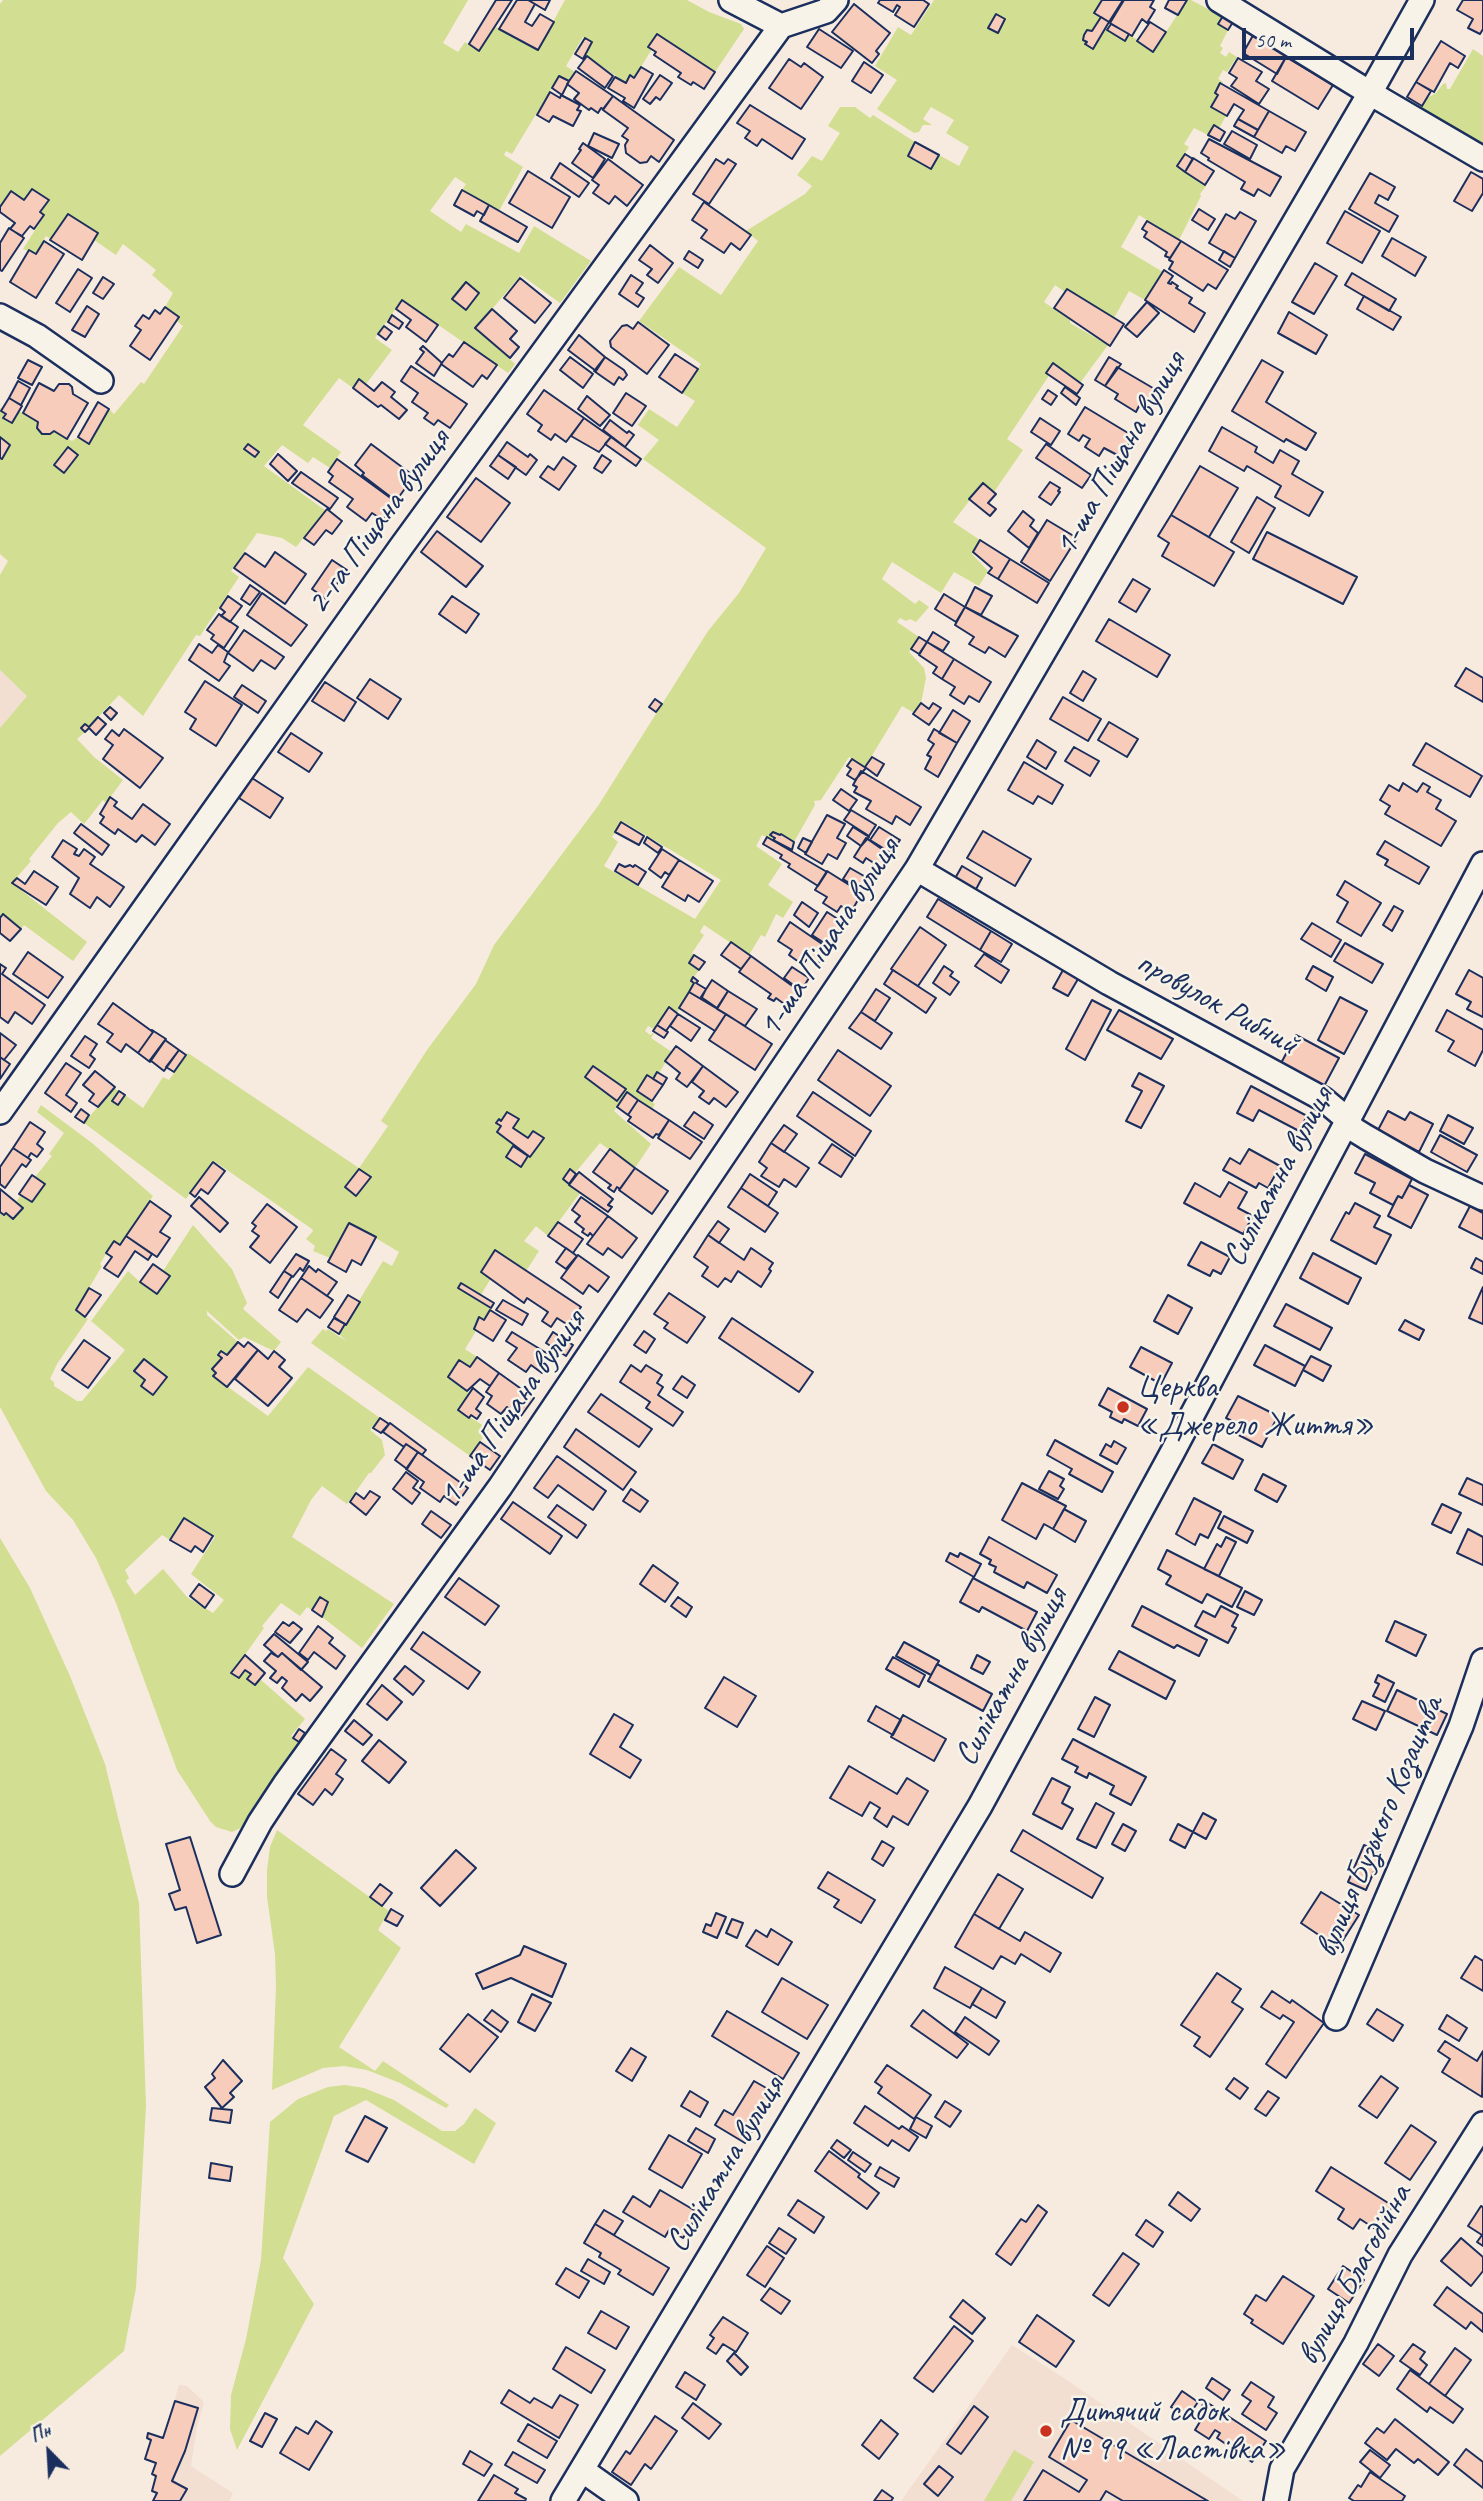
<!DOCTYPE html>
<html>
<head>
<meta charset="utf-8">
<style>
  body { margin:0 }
  #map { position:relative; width:1483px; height:2501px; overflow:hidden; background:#f7ebdf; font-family:Caveat,sans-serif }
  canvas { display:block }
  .north { position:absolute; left:14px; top:2417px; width:70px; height:70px; -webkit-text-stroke:5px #f7f3e8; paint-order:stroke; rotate:336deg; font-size:19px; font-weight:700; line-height:28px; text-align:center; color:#1b2f5e }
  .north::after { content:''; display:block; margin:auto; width:24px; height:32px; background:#1b2f5e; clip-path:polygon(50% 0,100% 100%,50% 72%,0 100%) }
  .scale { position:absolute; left:1242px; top:28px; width:172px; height:32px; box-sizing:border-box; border:4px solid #1b2f5e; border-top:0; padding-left:9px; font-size:21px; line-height:24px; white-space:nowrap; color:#1b2f5e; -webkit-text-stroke:5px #f7f3e8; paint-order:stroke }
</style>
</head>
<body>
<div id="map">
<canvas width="1483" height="2501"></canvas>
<div class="north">Пн</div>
<div class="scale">50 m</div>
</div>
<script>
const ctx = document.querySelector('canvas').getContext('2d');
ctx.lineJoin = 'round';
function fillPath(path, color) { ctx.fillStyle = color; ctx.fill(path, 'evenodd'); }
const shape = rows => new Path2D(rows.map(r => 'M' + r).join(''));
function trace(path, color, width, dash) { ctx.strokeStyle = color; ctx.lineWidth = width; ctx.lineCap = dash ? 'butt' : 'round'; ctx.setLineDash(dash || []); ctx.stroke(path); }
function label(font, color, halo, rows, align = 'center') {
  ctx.font = font + ' Caveat,sans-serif'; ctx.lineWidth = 5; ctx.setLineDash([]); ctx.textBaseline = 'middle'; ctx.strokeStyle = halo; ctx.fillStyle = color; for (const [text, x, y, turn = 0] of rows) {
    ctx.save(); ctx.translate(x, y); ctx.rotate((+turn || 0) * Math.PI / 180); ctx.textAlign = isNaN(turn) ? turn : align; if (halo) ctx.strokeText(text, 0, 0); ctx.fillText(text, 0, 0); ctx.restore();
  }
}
const built = shape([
  [0,670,27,696,0,728],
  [1012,2345,1064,2378,1243,2501,901,2501],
  [179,2385,187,2386,204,2402,197,2427,191,2466,233,2493,229,2501,153,2501,157,2493,152,2491,156,2476,152,2474,156,2463,145,2459,151,2440,147,2438,148,2433,164,2438]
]);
const green = shape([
  [3,0,468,0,443,43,458,52,465,42,479,51,496,27,538,49,565,0,687,0,709,12,741,24,744,29,715,72,657,34,649,47,652,49,634,78,630,75,626,83,587,56,583,59,592,43,583,37,566,66,575,72,569,81,559,76,512,154,506,151,504,155,523,167,499,211,462,190,466,184,455,177,430,211,461,232,466,224,519,253,534,226,591,261,560,303,521,275,476,328,515,364,508,373,402,300,375,338,392,350,366,384,359,379,353,388,339,378,303,425,341,452,330,468,313,457,308,463,282,445,264,466,326,511,296,547,282,538,257,533,231,571,239,577,200,636,196,635,143,716,119,695,89,727,81,728,85,732,77,739,94,757,123,780,106,803,103,800,84,824,71,812,58,823,29,859,31,861,12,883,87,942,73,961,24,925,21,929,3,915,0,918,0,728,27,696,0,670,0,575,8,561,0,554,0,458,2,459,10,445,0,437,0,408,6,414,4,418,11,423,19,411,38,422,37,428,42,434,50,434,54,431,72,441,78,437,89,443,109,409,114,414,141,382,144,384,183,326,177,321,179,316,165,307,173,293,152,275,156,270,123,244,116,255,94,240,98,233,68,214,51,239,46,236,36,254,23,249,44,216,40,212,49,199,32,189,24,200,11,191,0,207,0,4],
  [934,0,1102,0,1094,13,1101,17,1092,31,1087,31,1083,39,1087,42,1085,45,1093,49,1105,29,1125,40,1129,34,1153,52,1187,0,1191,0,1223,17,1219,24,1228,30,1220,46,1223,48,1220,53,1226,57,1229,52,1237,57,1227,72,1223,70,1218,79,1223,82,1215,93,1218,95,1211,107,1226,116,1219,128,1213,125,1208,135,1194,128,1184,144,1189,147,1177,166,1206,186,1200,194,1201,196,1179,240,1139,215,1121,247,1163,272,1145,300,1129,291,1114,318,1067,289,1065,292,1055,285,1044,302,1070,320,1070,323,1108,345,1080,383,1050,374,1007,439,1023,450,994,492,983,483,953,522,980,540,972,554,988,571,979,586,954,572,941,593,892,562,882,579,915,604,919,600,929,607,916,622,910,619,906,621,900,618,897,622,919,637,909,652,924,668,926,678,921,703,914,713,902,706,865,767,849,757,821,800,814,801,815,805,794,842,781,834,780,835,773,832,771,835,775,838,773,840,762,835,756,846,782,864,768,885,793,902,783,918,776,914,765,937,761,935,749,955,704,925,700,932,704,935,692,953,705,962,691,981,694,983,677,1013,669,1008,654,1029,648,1026,645,1031,650,1035,655,1032,651,1038,672,1052,659,1073,653,1079,647,1075,637,1091,655,1104,652,1109,627,1092,614,1111,651,1144,635,1168,600,1143,575,1173,570,1170,563,1179,580,1193,548,1236,536,1226,524,1241,539,1251,526,1271,495,1251,481,1271,491,1278,481,1295,460,1283,458,1288,491,1308,484,1320,479,1317,474,1325,476,1331,465,1349,477,1357,470,1367,459,1361,448,1377,469,1393,458,1410,489,1429,470,1456,311,1343,323,1329,326,1331,328,1329,346,1341,339,1334,383,1261,392,1266,399,1252,350,1223,330,1258,313,1251,315,1246,306,1239,313,1231,312,1229,214,1161,186,1199,84,1123,114,1088,119,1091,118,1104,125,1095,143,1108,163,1077,169,1080,188,1053,359,1168,388,1126,381,1121,427,1050,476,984,494,945,598,806,708,631,739,593,766,548,643,459,659,440,638,425,649,409,677,427,695,401,682,393,701,364,639,321,679,267,721,295,758,241,746,231,805,194,812,186,797,175,812,156,822,161,840,133,828,126,840,107,855,107,870,118,873,115,915,142,908,156,931,168,939,155,959,166,969,147,946,133,954,120,931,107,923,119,932,125,923,125,919,132,914,133,877,109,897,80,875,66,898,27,911,35],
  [622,821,721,880,695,919,604,866,618,842,612,837],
  [594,1066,625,1089,618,1101,585,1077],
  [508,1112,519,1119,513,1128,528,1138,544,1138,521,1167,507,1158,514,1143,497,1123],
  [359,1169,370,1177,356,1195,345,1187],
  [1473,49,1483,56,1483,146,1420,109,1427,98,1436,93,1443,84,1446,83,1447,89,1450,89],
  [41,1105,92,1143,153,1196,120,1245,114,1241,100,1264,102,1266,76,1310,88,1319,57,1364,50,1379,54,1382,54,1386,77,1401,82,1401,125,1350,91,1321,128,1271,140,1282,170,1276,163,1271,193,1225,232,1269,247,1303,243,1309,281,1342,274,1351,244,1337,239,1340,207,1311,207,1315,238,1342,227,1355,221,1351,218,1354,222,1358,212,1369,216,1373,213,1376,268,1416,308,1367,380,1418,370,1430,382,1440,385,1455,371,1473,369,1473,347,1504,322,1486,311,1500,292,1537,394,1604,362,1648,322,1617,328,1602,320,1597,312,1610,307,1607,300,1616,281,1603,262,1626,264,1628,232,1673,239,1678,245,1670,251,1674,248,1679,255,1685,260,1679,305,1719,291,1736,299,1742,247,1818,251,1823,232,1832,216,1827,210,1821,177,1770,116,1603,96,1558,73,1520,46,1491,0,1407,0,1212,16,1202,21,1195,32,1202,45,1184,35,1177,52,1156,49,1154,64,1133,37,1112],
  [144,1359,167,1377,153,1395,141,1386,145,1380,134,1371],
  [184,1518,215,1537,191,1574,224,1600,213,1613,187,1597,163,1569,135,1595,126,1581,129,1578,125,1570,162,1535,170,1540],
  [0,1538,30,1588,70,1676,105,1764,139,1903,146,2106,136,2288,124,2351,0,2456],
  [277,1830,389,1911,378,1930,401,1948,339,2047,375,2071,383,2061,449,2105,446,2108,400,2083,367,2070,344,2066,323,2068,272,2090,276,1987,275,1954,267,1897,267,1870,270,1847],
  [345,2085,364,2088,394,2100,442,2131,455,2131,464,2124,475,2108,496,2123,474,2164,366,2100,334,2116,283,2258,314,2304,237,2450,230,2429,231,2395,246,2339,261,2260,270,2122,298,2099,328,2087],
  [1014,2450,1034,2462,1011,2501,984,2501]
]);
const building = shape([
  [496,0,512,0,479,51,469,44,496,0],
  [517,0,528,0,535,4,525,22,532,26,540,14,554,22,538,50,499,29,517,0],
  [528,0,550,0,545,10,528,0],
  [880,0,923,0,929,4,914,27,895,15,900,7,897,5,893,12,878,3,880,0],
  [1102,0,1123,0,1109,22,1094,13,1102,0],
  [1124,0,1154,0,1150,7,1155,10,1147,23,1142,19,1132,36,1110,23,1124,0],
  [1169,0,1187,0,1178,15,1165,8,1169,0],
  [1463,0,1483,0,1483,29,1480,34,1468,28,1473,19,1457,10,1463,0],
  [854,4,890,33,876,51,879,54,872,63,832,32,854,4],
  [996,14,1005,19,998,33,988,28,996,14],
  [1223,16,1233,22,1228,30,1218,24,1223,16],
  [1101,17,1109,22,1093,49,1085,44,1087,42,1083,40,1084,35,1087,30,1092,31,1101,17],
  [1150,22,1166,32,1153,52,1137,41,1150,22],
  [1111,24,1129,34,1125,41,1107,30,1111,24],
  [819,29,853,51,841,68,807,47,819,29],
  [1255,32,1293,55,1290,59,1286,57,1277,74,1243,53,1255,32],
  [657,34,715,72,704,89,693,82,691,85,678,77,681,73,654,55,656,52,648,47,657,34],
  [585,38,592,42,583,59,575,54,585,38],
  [1441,41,1465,56,1458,68,1450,63,1434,92,1416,82,1441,41],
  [587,56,613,76,605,88,578,68,587,56],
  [1286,57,1333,85,1318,109,1272,81,1286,57],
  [1238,58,1262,72,1256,81,1269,89,1259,104,1231,86,1237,78,1229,73,1238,58],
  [789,59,801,67,804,63,823,77,801,109,769,88,789,59],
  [864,62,883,75,871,93,852,81,864,62],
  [641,67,653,74,634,108,623,101,625,98,608,88,615,77,626,83,630,75,634,78,641,67],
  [576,71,613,96,603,109,601,108,598,113,591,108,589,110,574,99,579,93,567,84,576,71],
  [660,75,672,83,660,100,656,97,650,104,643,99,660,75],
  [559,76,569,81,562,95,552,88,559,76],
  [1416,82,1431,91,1422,106,1407,97,1416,82],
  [1220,83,1269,111,1258,130,1238,119,1244,110,1234,104,1227,116,1211,107,1218,95,1215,93,1220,83],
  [550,92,560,98,561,95,580,105,577,110,581,111,573,126,553,116,549,122,537,115,550,92],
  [613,96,674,140,659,162,651,156,647,162,640,163,626,153,625,145,628,140,622,136,628,128,603,110,613,96],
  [750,105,805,139,792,159,762,139,757,146,745,138,750,131,737,123,750,105],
  [1269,111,1306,132,1295,151,1286,146,1282,153,1254,137,1269,111],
  [1238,119,1258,130,1254,137,1234,126,1238,119],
  [1214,125,1225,132,1220,141,1208,135,1214,125],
  [1232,131,1257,145,1250,159,1224,144,1232,131],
  [594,133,619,144,612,158,588,146,594,133],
  [1209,139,1281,177,1270,196,1258,189,1254,196,1241,189,1245,182,1208,160,1209,158,1201,153,1209,139],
  [915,142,939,155,931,169,908,156,915,142],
  [583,143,605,159,593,178,572,163,581,150,579,149,583,143],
  [1185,154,1193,159,1185,172,1177,166,1185,154],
  [1193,158,1214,171,1205,185,1185,172,1193,158],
  [608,159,643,185,627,206,615,196,609,204,593,193,599,185,592,180,608,159],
  [716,159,724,164,728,159,736,164,709,204,693,194,716,159],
  [560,163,589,183,579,197,551,178,560,163],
  [528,171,570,197,552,228,509,203,528,171],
  [1471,172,1483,179,1483,193,1472,211,1454,201,1471,172],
  [1370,173,1395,187,1388,200,1379,195,1375,203,1398,216,1389,232,1349,209,1370,173],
  [32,189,49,200,40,212,44,215,34,229,30,226,22,236,10,229,15,223,0,212,0,207,11,191,24,200,32,189],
  [462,190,489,205,484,215,477,211,474,216,454,205,462,190],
  [704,202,751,235,740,250,731,243,724,253,701,238,707,230,692,220,704,202],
  [489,205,527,227,518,242,480,221,489,205],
  [1199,209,1215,219,1208,230,1192,220,1199,209],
  [1345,211,1380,231,1362,263,1327,243,1345,211],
  [1240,212,1256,221,1235,258,1209,243,1226,214,1235,219,1240,212],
  [68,214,98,233,82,260,50,240,68,214],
  [1147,221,1181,241,1170,258,1165,256,1167,252,1144,237,1147,232,1142,229,1147,221],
  [9,228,24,238,2,271,0,270,0,243,9,228],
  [1392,238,1426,257,1415,276,1382,256,1392,238],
  [44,241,64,254,36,298,10,282,29,250,36,254,44,241],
  [1181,241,1228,270,1216,289,1208,284,1203,291,1169,269,1173,262,1169,260,1181,241],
  [650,245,673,263,658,283,647,275,652,269,639,260,650,245],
  [689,251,703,260,698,268,684,259,689,251],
  [1224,251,1235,258,1230,267,1219,260,1224,251],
  [1315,263,1337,276,1314,314,1292,302,1315,263],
  [78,269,92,278,70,312,56,303,78,269],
  [1164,270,1173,276,1168,283,1171,284,1172,282,1178,286,1176,288,1192,298,1189,303,1205,313,1194,332,1145,300,1164,270],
  [1352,273,1396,299,1389,311,1345,285,1352,273],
  [631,275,643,283,636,293,644,298,638,307,619,294,631,275],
  [103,277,114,284,103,299,93,293,103,277],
  [520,278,551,303,535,323,504,298,520,278],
  [466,282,479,293,466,310,452,299,466,282],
  [1067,289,1124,324,1110,346,1054,308,1067,289],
  [1364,296,1401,317,1393,330,1357,309,1364,296],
  [402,300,438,325,426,342,406,327,411,320,396,309,402,300],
  [1147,302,1159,313,1137,337,1125,327,1147,302],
  [87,306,99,314,85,337,72,330,87,306],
  [165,307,179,317,150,360,130,346,141,330,135,326,143,315,149,319,155,310,160,314,165,307],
  [492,309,517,331,510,339,519,347,510,358,475,328,492,309],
  [1289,312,1327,335,1316,354,1278,333,1289,312],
  [392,315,403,323,399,329,388,322,392,315],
  [638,322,669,345,647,374,611,347,610,341,622,326,627,325,633,329,638,322],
  [384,326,392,332,386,340,378,334,384,326],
  [579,335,605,357,596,371,568,350,579,335],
  [464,342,497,365,487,379,482,375,473,387,441,364,449,354,453,357,464,342],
  [423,346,442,363,434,376,416,363,424,352,420,349,423,346],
  [675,354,698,369,682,393,659,377,675,354],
  [570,357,593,374,583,388,560,370,570,357],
  [605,357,624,370,627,375,623,380,619,377,614,385,594,371,605,357],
  [1109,357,1121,364,1105,386,1095,380,1109,357],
  [28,360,42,367,32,385,18,378,28,360],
  [1262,360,1283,372,1266,402,1316,433,1306,450,1286,439,1284,442,1232,411,1262,360],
  [1053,363,1083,385,1077,394,1046,373,1053,363],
  [411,366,467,404,450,428,438,420,434,425,424,418,428,413,412,402,418,393,401,381,411,366],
  [1117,367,1158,391,1147,411,1139,406,1136,412,1115,399,1118,394,1105,386,1117,367],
  [359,379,374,391,382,382,395,392,391,397,407,410,399,419,381,405,378,407,353,388,359,379],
  [18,381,30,388,21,405,9,398,18,381],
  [39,383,54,391,59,384,69,384,72,387,73,394,88,403,67,439,54,431,50,434,42,434,37,428,38,422,23,413,39,383],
  [1065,387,1080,398,1076,405,1061,393,1065,387],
  [544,390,584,418,566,442,555,434,551,440,538,431,542,425,527,414,544,390],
  [1048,390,1057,396,1051,405,1042,399,1048,390],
  [626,393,646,406,632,426,613,413,626,393],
  [587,396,610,415,600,426,578,409,587,396],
  [9,398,22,406,12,423,3,418,6,414,1,411,9,398],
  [98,402,109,409,89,444,78,437,98,402],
  [1085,407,1133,436,1121,457,1104,448,1099,456,1085,447,1090,439,1083,435,1079,441,1068,434,1085,407],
  [584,418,611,437,599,452,571,436,584,418],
  [1040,418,1060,431,1051,445,1031,432,1040,418],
  [610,420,627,433,629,431,634,435,625,447,603,430,610,420],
  [1222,427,1257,447,1255,452,1273,463,1280,450,1299,461,1292,474,1323,492,1309,516,1275,497,1281,486,1247,466,1244,471,1209,451,1222,427],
  [0,437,10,445,2,459,0,458,0,437],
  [611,437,641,459,636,466,605,444,611,437],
  [507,442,528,457,530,454,537,460,526,475,498,455,507,442],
  [248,444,259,452,255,457,244,449,248,444],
  [371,444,414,476,396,501,362,475,364,473,355,465,371,444],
  [1046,444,1091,475,1082,488,1036,458,1046,444],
  [68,447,78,455,64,473,54,465,68,447],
  [278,454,297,471,288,481,270,464,278,454],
  [498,455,516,467,508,479,490,466,498,455],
  [602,455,611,461,602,473,594,468,602,455],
  [563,457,576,466,559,490,540,477,548,466,554,470,563,457],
  [337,459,396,502,383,520,372,513,366,521,347,507,353,499,329,482,333,476,328,472,337,459],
  [1200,466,1238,488,1209,537,1171,515,1200,466],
  [301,472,338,498,330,509,292,483,301,472],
  [476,478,510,503,481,542,447,517,476,478],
  [1050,482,1060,488,1058,491,1060,492,1051,505,1039,497,1050,482],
  [983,483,996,494,988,503,996,509,990,516,969,499,983,483],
  [1257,497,1275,508,1249,553,1231,542,1257,497],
  [327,509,342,521,332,534,326,530,314,545,304,538,327,509],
  [1023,511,1034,520,1030,526,1038,533,1029,548,1008,531,1023,511],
  [1171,515,1234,552,1214,586,1162,556,1169,543,1158,536,1171,515],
  [1047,520,1077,538,1050,581,1021,562,1047,520],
  [437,531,483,566,466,587,421,552,437,531],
  [1267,532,1357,577,1343,604,1253,559,1267,532],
  [980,540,1010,559,998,579,988,573,992,568,973,552,980,540],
  [275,552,306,574,285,604,234,568,245,553,265,567,275,552],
  [1010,559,1049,583,1037,603,998,579,1010,559],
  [332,560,347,570,326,599,312,589,332,560],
  [1133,579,1150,589,1136,612,1119,602,1133,579],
  [250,585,260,592,250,605,241,599,250,585],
  [975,587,992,596,981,615,965,607,975,587],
  [262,593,307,625,291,646,247,615,262,593],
  [944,594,965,607,956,622,935,609,944,594],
  [228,596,242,606,230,622,221,616,225,612,220,608,228,596],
  [452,596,479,614,466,633,439,614,452,596],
  [965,607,1018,636,1005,657,989,647,985,653,969,644,974,637,955,625,965,607],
  [219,614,238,627,224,648,211,639,214,635,207,630,219,614],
  [1109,619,1170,655,1157,677,1096,641,1109,619],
  [244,630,284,657,275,669,261,660,253,671,228,653,244,630],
  [933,632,949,642,943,651,927,642,933,632],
  [919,637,927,642,919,654,911,649,919,637],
  [927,642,954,659,942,679,933,673,937,667,919,655,927,642],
  [199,644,212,653,218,645,228,652,224,662,230,666,219,681,189,660,199,644],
  [954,659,991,682,979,702,969,696,964,704,950,695,955,687,942,679,954,659],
  [1466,668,1483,678,1483,702,1455,686,1466,668],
  [1083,671,1096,679,1083,701,1070,693,1083,671],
  [370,679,401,699,388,719,357,698,370,679],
  [205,681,242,705,216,746,190,729,196,719,185,712,205,681],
  [325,682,356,702,344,721,312,701,325,682],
  [242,685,266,701,258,713,234,697,242,685],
  [1063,697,1101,719,1088,741,1050,719,1063,697],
  [655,699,662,704,656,712,649,707,655,699],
  [921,703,929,709,933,703,941,708,929,725,913,714,921,703],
  [110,707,117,713,111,720,104,713,110,707],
  [953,710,970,721,957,743,939,733,953,710],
  [98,717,106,724,96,735,89,728,85,732,81,728,85,724,89,727,98,717],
  [1109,722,1138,739,1127,757,1098,740,1109,722],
  [124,729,163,758,140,788,103,759,113,745,105,739,112,730,119,736,124,729],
  [934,729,957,743,938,777,925,769,931,757,927,755,934,744,928,740,934,729],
  [291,733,322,753,309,772,278,752,291,733],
  [1037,740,1056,752,1046,769,1027,757,1037,740],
  [1426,743,1482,776,1470,797,1413,765,1426,743],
  [1074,747,1099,761,1090,776,1065,761,1074,747],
  [872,757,884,764,877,776,865,767,872,757],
  [852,759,866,768,855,780,847,775,851,769,847,766,852,759],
  [1024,762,1063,785,1052,804,1038,796,1033,804,1008,790,1024,762],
  [861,771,921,807,910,825,896,816,892,824,866,809,871,801,854,792,857,787,853,785,861,771],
  [252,778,283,798,270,818,239,798,252,778],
  [1403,783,1417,792,1423,783,1430,787,1427,792,1441,800,1436,809,1456,821,1441,846,1385,814,1390,806,1380,800,1389,785,1399,791,1403,783],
  [841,789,857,800,849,811,833,800,841,789],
  [110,797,117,802,114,806,132,819,143,804,170,824,155,845,142,835,136,842,118,829,115,834,100,823,104,817,100,814,110,797],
  [851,810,876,825,869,836,844,820,851,810],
  [827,815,845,824,837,838,846,843,837,859,828,854,822,864,805,854,827,815],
  [621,822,644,836,639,845,615,832,621,822],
  [81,824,109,845,102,855,74,833,81,824],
  [853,827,869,837,861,846,847,836,853,827],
  [879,827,900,840,891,853,870,840,879,827],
  [983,831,1031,859,1015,886,967,858,983,831],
  [773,832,780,835,781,834,794,842,792,850,773,840,775,838,770,835,773,832],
  [647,837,662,847,658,853,644,843,647,837],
  [767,837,827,872,818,886,788,867,790,864,780,858,782,855,763,844,767,837],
  [803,838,812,842,806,853,798,848,803,838],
  [866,838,889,854,880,867,866,858,863,863,854,857,866,838],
  [63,840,77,849,74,854,79,856,84,849,95,857,90,864,124,887,110,907,97,897,90,908,70,894,79,878,52,857,63,840],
  [1385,841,1429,867,1419,884,1385,865,1388,860,1377,854,1385,841],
  [662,849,679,860,669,875,665,872,661,878,649,869,662,849],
  [679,860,713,881,699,902,688,895,685,901,662,887,679,860],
  [619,864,625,867,630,865,633,867,635,865,646,872,638,885,615,871,619,864],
  [962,866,982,878,974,893,953,882,962,866],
  [850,868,871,880,863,892,843,879,850,868],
  [34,871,58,887,46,905,12,883,17,878,25,884,34,871],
  [827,871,862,893,851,912,841,906,837,912,823,903,827,897,815,890,827,871],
  [1345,881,1381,903,1361,936,1337,922,1348,902,1337,895,1345,881],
  [938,899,991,931,980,950,927,917,938,899],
  [802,902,818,913,809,927,794,915,802,902],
  [1394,906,1403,911,1392,931,1383,925,1394,906],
  [827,912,844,923,829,946,812,935,827,912],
  [3,914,21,929,10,941,0,933,0,918,3,914],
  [790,922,828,948,818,964,808,957,803,965,789,955,792,950,778,941,790,922],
  [1312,923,1341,940,1331,957,1301,939,1312,923],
  [920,927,946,945,918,986,891,969,920,927],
  [991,931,1012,944,1001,962,980,950,991,931],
  [731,942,751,956,741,969,721,955,731,942],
  [1345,943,1383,964,1372,983,1334,961,1345,943],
  [28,952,63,977,48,998,13,974,28,952],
  [984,954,1009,970,1001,983,975,966,984,954],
  [694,955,705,962,699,970,689,963,694,955],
  [751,956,802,993,791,1009,776,998,774,1001,768,998,771,994,739,972,751,956],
  [0,964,6,968,2,974,45,1005,32,1024,15,1012,8,1023,0,1017,0,964],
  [944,966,953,972,950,976,959,982,950,995,933,983,944,966],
  [1313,966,1333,977,1326,991,1306,979,1313,966],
  [792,967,809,978,801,991,784,978,792,967],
  [893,970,936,998,926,1013,884,984,893,970],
  [1063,970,1078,979,1068,996,1053,988,1063,970],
  [1469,970,1483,978,1483,1017,1467,1009,1471,1002,1456,994,1469,970],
  [693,977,698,981,696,983,706,989,701,999,689,992,694,983,691,981,693,977],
  [712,980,728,991,717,1008,701,997,712,980],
  [876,989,890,998,875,1021,861,1012,876,989],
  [728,991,757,1009,745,1026,717,1009,728,991],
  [689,992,726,1014,715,1031,679,1008,689,992],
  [1340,997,1367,1011,1344,1054,1318,1040,1340,997],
  [1092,1000,1111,1010,1085,1060,1066,1049,1092,1000],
  [113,1003,153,1032,138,1053,126,1044,121,1052,107,1042,113,1034,98,1024,113,1003],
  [669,1007,678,1014,666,1031,657,1025,669,1007],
  [1119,1010,1173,1039,1161,1059,1107,1030,1119,1010],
  [1447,1010,1483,1030,1483,1050,1475,1066,1448,1051,1454,1041,1436,1031,1447,1010],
  [861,1012,892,1033,881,1049,849,1028,861,1012],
  [678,1014,700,1028,691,1041,670,1026,678,1014],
  [726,1014,772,1044,755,1070,709,1040,726,1014],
  [657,1025,668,1032,664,1038,653,1031,657,1025],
  [152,1030,166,1039,150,1062,138,1053,153,1032,152,1030],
  [0,1033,16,1045,4,1060,0,1057,0,1033],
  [1296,1035,1339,1058,1322,1090,1279,1067,1296,1035],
  [85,1036,97,1044,90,1055,95,1059,89,1068,71,1056,85,1036],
  [165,1040,179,1050,164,1071,150,1060,165,1040],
  [676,1046,703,1066,687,1087,676,1079,680,1073,665,1061,676,1046],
  [179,1050,186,1055,174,1072,166,1067,179,1050],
  [838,1050,891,1086,870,1116,818,1080,838,1050],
  [0,1057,10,1064,0,1079,0,1057],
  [66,1063,81,1073,66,1095,77,1103,71,1112,45,1093,66,1063],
  [593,1066,626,1089,617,1101,585,1077,593,1066],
  [703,1066,738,1092,726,1107,714,1098,709,1104,699,1097,704,1091,692,1082,703,1066],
  [95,1071,115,1087,98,1107,89,1101,94,1094,83,1085,95,1071],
  [657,1072,667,1078,663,1085,653,1079,657,1072],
  [1139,1073,1164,1086,1141,1128,1126,1121,1142,1091,1132,1086,1139,1073],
  [647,1075,663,1085,652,1101,637,1091,647,1075],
  [1251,1086,1307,1116,1299,1131,1259,1110,1253,1121,1237,1113,1251,1086],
  [119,1091,125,1095,118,1105,112,1101,119,1091],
  [627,1092,638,1100,628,1115,617,1107,627,1092],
  [813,1092,871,1131,855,1156,797,1116,813,1092],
  [638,1100,669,1120,659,1135,656,1134,653,1138,628,1121,631,1117,628,1115,638,1100],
  [81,1109,89,1115,84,1123,75,1117,81,1109],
  [1388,1111,1405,1120,1410,1112,1433,1124,1419,1152,1378,1130,1388,1111],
  [507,1112,519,1119,513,1128,528,1138,533,1131,544,1138,530,1157,497,1132,501,1126,496,1123,499,1119,501,1121,507,1112],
  [694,1112,713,1125,704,1139,684,1126,694,1112],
  [1448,1115,1473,1128,1464,1144,1440,1131,1448,1115],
  [669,1120,702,1142,690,1159,658,1138,669,1120],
  [30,1122,45,1132,37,1144,43,1149,37,1157,31,1153,28,1158,13,1148,30,1122],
  [784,1125,797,1134,784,1152,771,1143,784,1125],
  [1440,1135,1477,1155,1467,1172,1431,1152,1440,1135],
  [771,1143,809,1168,796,1187,784,1179,779,1187,761,1176,767,1168,759,1162,771,1143],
  [832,1144,853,1158,841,1177,819,1163,832,1144],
  [513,1146,528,1156,521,1167,506,1157,513,1146],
  [13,1148,31,1160,26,1167,22,1164,5,1188,0,1184,0,1167,13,1148],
  [610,1149,635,1168,620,1189,617,1187,614,1192,608,1188,611,1185,593,1172,610,1149],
  [1249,1149,1280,1166,1268,1188,1259,1183,1256,1188,1223,1170,1230,1158,1240,1164,1249,1149],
  [1365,1154,1412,1179,1402,1198,1398,1196,1393,1205,1370,1193,1375,1183,1355,1173,1365,1154],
  [213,1162,225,1171,208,1194,201,1189,195,1197,190,1193,213,1162],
  [635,1168,668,1191,652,1214,619,1190,635,1168],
  [359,1169,371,1177,356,1196,345,1187,359,1169],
  [570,1169,576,1174,569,1184,563,1179,570,1169],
  [579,1172,613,1199,608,1205,612,1207,608,1212,569,1185,579,1172],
  [750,1174,777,1192,768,1206,741,1188,750,1174],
  [32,1175,45,1184,32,1202,19,1194,32,1175],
  [1229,1182,1247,1192,1238,1208,1253,1216,1243,1234,1184,1203,1195,1183,1220,1197,1229,1182],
  [1409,1185,1428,1195,1411,1228,1388,1216,1398,1196,1402,1198,1409,1185],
  [741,1188,778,1213,765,1232,728,1207,741,1188],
  [0,1189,23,1208,13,1219,6,1213,4,1215,0,1212,0,1189],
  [199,1197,228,1223,220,1232,191,1206,199,1197],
  [581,1197,608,1216,593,1236,590,1233,588,1236,582,1232,584,1229,575,1222,580,1216,572,1210,581,1197],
  [150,1201,171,1216,160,1232,170,1238,157,1257,126,1236,150,1201],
  [1355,1203,1380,1216,1374,1227,1391,1235,1376,1264,1331,1240,1346,1212,1349,1214,1355,1203],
  [267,1204,297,1227,270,1263,250,1247,259,1236,252,1231,256,1226,252,1223,267,1204],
  [1470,1206,1483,1213,1483,1239,1459,1227,1470,1206],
  [608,1216,637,1238,622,1258,608,1248,603,1255,587,1244,608,1216],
  [718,1221,729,1229,719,1243,708,1235,718,1221],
  [558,1222,583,1239,573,1253,548,1236,558,1222],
  [349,1223,376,1237,361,1265,352,1260,346,1272,328,1262,349,1223],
  [708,1235,744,1260,751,1248,773,1263,769,1269,771,1271,761,1287,738,1271,731,1282,725,1278,718,1287,702,1276,708,1267,694,1257,708,1235],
  [126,1236,152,1254,148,1260,135,1251,118,1277,104,1268,112,1257,106,1253,114,1241,120,1245,126,1236],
  [1201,1242,1230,1257,1221,1274,1213,1270,1210,1276,1188,1265,1201,1242],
  [566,1248,577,1256,566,1269,556,1262,566,1248],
  [495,1250,581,1307,568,1325,557,1318,551,1327,542,1321,548,1312,527,1298,524,1303,481,1272,495,1250],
  [1313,1253,1361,1278,1348,1304,1300,1278,1313,1253],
  [296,1254,309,1261,303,1271,300,1268,293,1277,284,1271,296,1254],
  [578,1255,609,1277,598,1292,589,1285,583,1294,561,1278,578,1255],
  [1476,1258,1483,1262,1483,1274,1471,1268,1476,1258],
  [153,1264,170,1276,157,1294,140,1282,153,1264],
  [309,1266,316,1272,318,1269,337,1282,327,1296,301,1278,309,1266],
  [284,1271,292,1276,278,1298,270,1292,284,1271],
  [301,1278,333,1300,320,1318,307,1309,297,1322,279,1310,301,1278],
  [461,1283,494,1303,491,1308,458,1288,461,1283],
  [1483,1287,1483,1324,1469,1318,1483,1287],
  [89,1288,101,1295,85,1317,76,1310,89,1288],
  [669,1293,705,1317,687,1343,664,1328,668,1323,654,1314,669,1293],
  [348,1295,360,1302,346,1325,334,1317,348,1295],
  [1168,1295,1192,1308,1178,1334,1154,1321,1168,1295],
  [503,1300,528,1314,522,1325,496,1310,503,1300],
  [1286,1304,1332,1328,1320,1350,1274,1326,1286,1304],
  [490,1310,506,1320,493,1341,474,1329,479,1317,484,1320,490,1310],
  [334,1318,345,1324,339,1334,328,1327,334,1318],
  [732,1318,813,1372,799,1392,719,1338,732,1318],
  [1405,1320,1424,1330,1419,1340,1399,1330,1405,1320],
  [644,1331,655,1339,646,1353,634,1345,644,1331],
  [512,1332,553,1357,542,1373,531,1365,526,1372,508,1360,517,1348,506,1341,512,1332],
  [553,1332,573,1345,566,1356,546,1343,553,1332],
  [84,1340,110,1358,88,1388,62,1370,84,1340],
  [238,1342,244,1347,248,1342,258,1350,227,1387,213,1376,216,1373,212,1369,222,1358,218,1355,221,1351,227,1355,238,1342],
  [1265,1345,1305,1366,1295,1386,1254,1365,1265,1345],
  [1141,1347,1172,1363,1161,1384,1130,1367,1141,1347],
  [258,1350,268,1359,274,1351,285,1360,279,1367,292,1378,268,1406,235,1379,258,1350],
  [1311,1356,1331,1366,1323,1381,1303,1370,1311,1356],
  [477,1357,499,1373,490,1386,480,1379,467,1391,448,1377,459,1360,470,1367,477,1357],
  [144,1359,167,1377,153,1395,141,1386,145,1380,134,1371,144,1359],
  [631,1365,641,1372,646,1365,662,1375,657,1383,663,1387,658,1395,683,1412,673,1426,646,1408,650,1402,620,1382,631,1365],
  [499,1373,534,1398,521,1416,507,1407,501,1414,487,1404,492,1396,486,1392,499,1373],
  [682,1376,695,1385,687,1398,673,1389,682,1376],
  [473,1388,484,1397,476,1409,481,1413,477,1419,471,1415,469,1418,458,1410,473,1388],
  [1108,1388,1147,1409,1138,1426,1124,1419,1122,1423,1110,1417,1112,1412,1099,1405,1108,1388],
  [601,1394,652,1429,639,1447,588,1412,601,1394],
  [1238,1396,1278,1416,1262,1447,1229,1430,1234,1422,1226,1418,1238,1396],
  [380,1418,389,1424,381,1433,373,1428,380,1418],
  [390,1423,426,1450,422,1455,406,1444,404,1447,383,1432,390,1423],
  [576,1429,636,1472,623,1490,564,1447,576,1429],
  [1055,1440,1113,1472,1102,1492,1069,1474,1072,1469,1047,1455,1055,1440],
  [1114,1441,1126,1448,1117,1464,1100,1455,1106,1444,1111,1447,1114,1441],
  [480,1442,500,1456,490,1470,470,1456,480,1442],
  [406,1444,418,1452,407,1469,395,1460,406,1444],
  [1213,1444,1243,1460,1233,1479,1202,1463,1213,1444],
  [418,1452,468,1488,456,1505,444,1496,440,1502,420,1488,424,1482,406,1469,418,1452],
  [557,1456,606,1491,593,1510,558,1485,548,1498,534,1488,557,1456],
  [1049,1471,1064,1479,1060,1486,1064,1489,1058,1499,1039,1489,1049,1471],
  [406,1472,418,1481,413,1488,420,1493,412,1504,393,1489,406,1472],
  [1263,1474,1286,1486,1277,1502,1255,1490,1263,1474],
  [1467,1478,1483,1485,1483,1505,1459,1494,1467,1478],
  [1022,1483,1066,1506,1053,1529,1044,1524,1036,1539,1002,1520,1022,1483],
  [631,1489,648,1501,640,1512,623,1501,631,1489],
  [370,1491,380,1497,366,1515,350,1502,356,1493,364,1499,370,1491],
  [1194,1498,1221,1512,1208,1538,1200,1534,1195,1545,1176,1534,1194,1498],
  [513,1502,562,1536,550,1554,501,1519,513,1502],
  [1442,1504,1461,1513,1451,1533,1432,1524,1442,1504],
  [557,1505,586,1525,577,1538,548,1517,557,1505],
  [1064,1509,1086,1521,1075,1542,1053,1529,1064,1509],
  [431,1511,451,1525,441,1538,422,1524,431,1511],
  [1224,1516,1253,1531,1247,1543,1218,1528,1224,1516],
  [184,1518,213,1536,203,1552,195,1546,191,1552,170,1540,184,1518],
  [1468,1529,1483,1537,1483,1565,1457,1553,1468,1529],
  [989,1537,1057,1575,1047,1593,1027,1582,1024,1588,994,1572,996,1567,989,1564,991,1560,980,1554,989,1537],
  [1226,1537,1236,1542,1219,1576,1204,1569,1217,1544,1221,1547,1226,1537],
  [1167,1550,1242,1588,1232,1607,1207,1594,1202,1603,1166,1584,1171,1576,1158,1569,1167,1550],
  [950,1553,958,1557,960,1553,981,1564,974,1577,946,1561,950,1553],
  [653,1565,678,1583,665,1602,640,1584,653,1565],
  [459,1578,499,1606,485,1625,445,1597,459,1578],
  [973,1578,1037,1612,1027,1631,982,1607,979,1612,960,1602,973,1578],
  [199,1584,214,1595,205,1608,190,1596,199,1584],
  [1245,1591,1262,1600,1254,1615,1237,1607,1245,1591],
  [320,1597,328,1602,322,1617,312,1610,320,1597],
  [678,1597,692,1607,686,1617,671,1606,678,1597],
  [1142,1606,1207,1640,1199,1656,1177,1645,1174,1648,1132,1626,1142,1606],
  [1221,1606,1238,1615,1232,1626,1236,1628,1228,1643,1195,1626,1203,1611,1215,1617,1221,1606],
  [1395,1621,1426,1635,1416,1656,1386,1641,1395,1621],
  [283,1622,289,1626,293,1622,302,1629,290,1643,275,1632,283,1622],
  [318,1626,333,1638,329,1643,345,1656,336,1669,314,1652,308,1660,299,1653,318,1626],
  [423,1632,480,1672,468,1689,411,1649,423,1632],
  [274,1634,308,1662,301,1670,282,1653,278,1657,264,1645,274,1634],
  [904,1642,939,1661,931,1675,896,1656,904,1642],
  [1119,1651,1175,1681,1166,1699,1109,1669,1119,1651],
  [271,1653,278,1657,282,1653,322,1687,310,1701,302,1694,296,1701,282,1688,287,1681,282,1677,277,1683,270,1678,276,1671,264,1661,271,1653],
  [245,1655,265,1673,255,1685,247,1679,251,1674,245,1670,239,1678,231,1673,245,1655],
  [977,1655,990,1662,983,1674,971,1668,977,1655],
  [893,1657,925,1675,919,1687,886,1669,893,1657],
  [937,1664,992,1694,983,1711,928,1681,937,1664],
  [405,1666,424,1681,413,1695,394,1679,405,1666],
  [1378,1675,1394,1683,1385,1702,1373,1696,1379,1684,1375,1682,1378,1675],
  [724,1677,756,1696,737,1727,705,1708,724,1677],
  [382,1685,402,1702,387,1720,367,1704,382,1685],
  [1397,1690,1447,1714,1437,1735,1387,1711,1397,1690],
  [1095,1697,1110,1705,1094,1737,1078,1729,1095,1697],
  [1362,1701,1385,1711,1376,1730,1353,1719,1362,1701],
  [876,1706,901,1720,893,1735,868,1721,876,1706],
  [614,1714,633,1725,620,1747,641,1760,630,1778,590,1754,614,1714],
  [903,1715,946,1739,934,1761,891,1737,903,1715],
  [354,1720,372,1735,363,1745,345,1731,354,1720],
  [299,1729,305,1733,299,1742,293,1738,299,1729],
  [1073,1739,1146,1777,1131,1805,1110,1794,1114,1786,1089,1773,1087,1778,1075,1772,1078,1767,1062,1759,1073,1739],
  [379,1740,406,1762,389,1783,362,1761,379,1740],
  [331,1749,346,1760,336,1774,343,1779,332,1795,325,1789,313,1805,298,1794,331,1749],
  [849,1766,897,1794,907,1778,928,1791,908,1825,893,1816,887,1827,874,1818,880,1808,870,1802,862,1816,830,1798,849,1766],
  [1052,1778,1070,1787,1062,1803,1073,1809,1062,1829,1033,1814,1052,1778],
  [1096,1803,1114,1813,1096,1848,1077,1839,1096,1803],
  [1203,1813,1216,1820,1206,1839,1193,1832,1203,1813],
  [1123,1824,1136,1831,1125,1851,1112,1844,1123,1824],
  [1178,1824,1193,1832,1185,1848,1170,1840,1178,1824],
  [1023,1830,1103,1878,1092,1898,1011,1851,1023,1830],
  [190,1837,221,1935,197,1943,186,1907,175,1910,169,1894,180,1890,166,1844,190,1837],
  [882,1841,894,1848,883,1866,872,1859,882,1841],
  [1364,1845,1382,1853,1366,1890,1348,1882,1364,1845],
  [456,1850,476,1868,440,1906,421,1888,456,1850],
  [828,1872,875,1900,861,1923,834,1907,839,1900,818,1888,828,1872],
  [998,1874,1023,1889,999,1929,974,1914,998,1874],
  [380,1884,392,1893,382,1906,370,1897,380,1884],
  [1321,1892,1359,1915,1338,1948,1301,1923,1321,1892],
  [391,1909,403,1916,397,1926,385,1920,391,1909],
  [716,1913,726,1917,717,1938,703,1932,706,1924,711,1926,716,1913],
  [974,1914,1020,1941,1025,1932,1061,1953,1050,1972,1021,1954,1015,1964,1001,1956,993,1969,955,1947,974,1914],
  [732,1919,743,1923,737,1938,726,1933,732,1919],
  [771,1929,792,1942,778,1965,746,1946,756,1930,767,1937,771,1929],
  [524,1946,566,1964,552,1997,511,1978,483,1989,476,1974,520,1955,524,1946],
  [1475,1956,1483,1961,1483,1991,1461,1978,1475,1956],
  [945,1967,982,1988,970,2008,934,1988,945,1967],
  [1217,1973,1241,1989,1232,2002,1243,2009,1210,2057,1194,2046,1200,2037,1181,2025,1217,1973],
  [782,1978,828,2005,807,2039,762,2012,782,1978],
  [982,1988,1005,2002,996,2018,972,2004,982,1988],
  [1272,1991,1290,2003,1292,2000,1324,2023,1286,2078,1266,2064,1294,2022,1283,2015,1280,2019,1261,2007,1272,1991],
  [532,1994,551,2003,535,2031,518,2022,532,1994],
  [1377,2009,1403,2025,1393,2041,1367,2024,1377,2009],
  [492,2010,508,2022,501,2032,484,2020,492,2010],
  [923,2010,968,2044,957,2058,911,2026,923,2010],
  [727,2011,799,2053,783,2079,712,2036,727,2011],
  [468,2014,498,2037,470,2072,440,2049,468,2014],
  [1447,2015,1467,2028,1459,2041,1439,2029,1447,2015],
  [965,2017,999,2041,989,2055,955,2032,965,2017],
  [1445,2041,1477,2061,1483,2051,1482,2097,1442,2072,1450,2059,1438,2051,1445,2041],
  [631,2048,646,2057,632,2081,616,2071,631,2048],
  [223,2060,242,2081,230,2093,234,2097,222,2108,205,2087,215,2078,212,2074,223,2060],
  [887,2065,931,2095,914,2119,878,2093,882,2087,875,2082,887,2065],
  [1381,2076,1398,2088,1377,2118,1359,2106,1381,2076],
  [1234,2078,1248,2088,1240,2099,1226,2089,1234,2078],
  [754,2081,775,2093,745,2143,715,2125,724,2110,733,2115,754,2081],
  [690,2091,708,2102,700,2117,681,2106,690,2091],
  [1268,2091,1279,2098,1266,2116,1255,2109,1268,2091],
  [945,2101,961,2111,950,2127,935,2117,945,2101],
  [865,2106,899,2129,902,2126,918,2137,909,2151,892,2140,888,2146,854,2123,865,2106],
  [212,2108,232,2110,230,2123,210,2120,212,2108],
  [365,2116,387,2128,368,2162,346,2151,365,2116],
  [916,2117,932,2126,926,2138,910,2129,916,2117],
  [1411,2125,1436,2142,1410,2180,1385,2163,1411,2125],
  [696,2128,715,2139,708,2153,688,2141,696,2128],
  [669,2135,702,2154,682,2188,649,2169,669,2135],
  [837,2140,851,2150,844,2158,831,2148,837,2140],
  [829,2151,860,2174,858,2177,879,2193,867,2209,815,2171,829,2151],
  [853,2152,871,2164,865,2172,848,2160,853,2152],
  [211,2163,232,2167,230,2181,209,2178,211,2163],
  [880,2167,899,2178,894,2187,875,2176,880,2167],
  [1331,2167,1393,2206,1377,2230,1360,2219,1353,2229,1338,2219,1344,2209,1316,2191,1331,2167],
  [660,2190,699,2213,683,2238,669,2230,665,2237,623,2212,633,2196,650,2207,660,2190],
  [1178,2192,1200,2209,1191,2221,1169,2205,1178,2192],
  [798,2200,824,2217,814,2233,788,2215,798,2200],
  [1038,2205,1047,2212,1011,2265,996,2254,1021,2219,1026,2222,1038,2205],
  [1481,2206,1483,2207,1483,2246,1477,2242,1482,2235,1468,2226,1481,2206],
  [604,2210,623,2221,614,2235,595,2224,604,2210],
  [1146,2220,1163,2232,1153,2247,1136,2235,1146,2220],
  [595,2224,669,2268,653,2295,618,2274,621,2270,599,2257,601,2253,584,2243,595,2224],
  [779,2228,796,2239,786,2254,769,2243,779,2228],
  [1461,2238,1483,2257,1483,2271,1471,2286,1441,2261,1461,2238],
  [767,2246,784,2258,765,2287,747,2275,767,2246],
  [1123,2253,1139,2264,1109,2306,1093,2295,1123,2253],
  [588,2259,610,2272,604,2284,581,2271,588,2259],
  [1343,2266,1364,2280,1349,2303,1328,2289,1343,2266],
  [566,2268,589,2281,579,2298,556,2284,566,2268],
  [1283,2276,1314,2296,1283,2344,1251,2323,1253,2320,1244,2314,1256,2295,1266,2301,1283,2276],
  [1447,2287,1483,2314,1483,2332,1471,2322,1466,2329,1434,2305,1447,2287],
  [770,2288,790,2301,781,2314,761,2300,770,2288],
  [963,2300,985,2318,972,2334,950,2317,963,2300],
  [601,2311,629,2327,616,2349,588,2333,601,2311],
  [1037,2315,1074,2341,1056,2367,1019,2342,1037,2315],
  [723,2317,748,2333,736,2352,723,2344,716,2354,707,2348,714,2338,710,2335,723,2317],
  [954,2326,973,2341,933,2392,914,2378,954,2326],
  [1378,2344,1394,2356,1379,2376,1363,2364,1378,2344],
  [1413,2344,1425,2352,1420,2359,1427,2365,1420,2375,1400,2361,1413,2344],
  [566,2347,605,2370,591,2393,553,2369,566,2347],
  [1455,2348,1471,2360,1445,2396,1429,2384,1455,2348],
  [734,2353,748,2367,741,2375,727,2361,734,2353],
  [1410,2370,1463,2409,1453,2423,1430,2407,1427,2412,1397,2389,1410,2370],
  [685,2372,705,2385,696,2400,676,2387,685,2372],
  [1212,2378,1230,2390,1223,2400,1206,2388,1212,2378],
  [1251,2382,1274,2397,1268,2407,1277,2413,1266,2430,1242,2414,1251,2401,1242,2395,1251,2382],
  [509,2390,530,2403,534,2398,552,2408,560,2395,578,2405,559,2438,501,2403,509,2390],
  [1182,2391,1198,2402,1187,2418,1171,2407,1182,2391],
  [175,2401,198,2408,185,2451,172,2481,187,2489,180,2501,153,2501,157,2493,152,2491,156,2476,152,2474,156,2463,145,2459,151,2440,147,2438,148,2433,163,2438,175,2401],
  [1205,2401,1266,2441,1252,2462,1217,2438,1220,2433,1215,2430,1209,2439,1195,2430,1201,2420,1195,2417,1205,2401],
  [693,2403,721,2424,709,2439,682,2418,693,2403],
  [974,2406,988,2417,961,2454,947,2444,974,2406],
  [265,2413,277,2419,262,2447,250,2441,265,2413],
  [655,2416,677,2431,651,2469,645,2464,631,2485,612,2472,626,2451,630,2454,655,2416],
  [1395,2419,1449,2462,1438,2475,1418,2459,1414,2463,1396,2449,1387,2460,1365,2443,1377,2428,1384,2433,1395,2419],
  [881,2420,898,2434,879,2459,862,2445,881,2420],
  [1071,2420,1208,2501,1123,2501,1106,2491,1100,2501,1024,2501,1043,2470,1079,2492,1087,2480,1049,2457,1071,2420],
  [316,2421,332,2432,309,2470,280,2453,296,2427,308,2434,316,2421],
  [528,2424,557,2441,547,2458,518,2441,528,2424],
  [1466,2449,1483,2462,1483,2488,1454,2465,1466,2449],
  [1370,2450,1390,2465,1380,2478,1360,2462,1370,2450],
  [470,2451,492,2464,484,2476,463,2464,470,2451],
  [513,2452,545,2470,537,2483,505,2465,513,2452],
  [939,2466,953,2477,938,2496,924,2484,939,2466],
  [1370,2472,1405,2496,1402,2501,1354,2501,1349,2498,1358,2485,1361,2487,1370,2472],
  [494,2475,518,2489,515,2493,526,2499,525,2501,478,2501,494,2475],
  [882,2490,893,2498,891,2501,874,2501,882,2490]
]);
const minor = shape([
  [731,0,781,26],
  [1219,0,1370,93,1483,159],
  [0,316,37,336,101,381],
  [917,869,1109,983,1323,1099,1347,1119,1353,1129,1366,1137,1425,1171,1483,1198],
  [0,1112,401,547,781,26,826,11,836,0],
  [232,1874,260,1822,285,1784,500,1487,917,869,1370,93,1422,0],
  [1336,2018,1461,1726,1483,1661],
  [582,2470,626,2501],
  [563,2501,980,1806,1171,1455,1483,864],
  [1276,2501,1282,2469,1356,2343,1400,2255,1483,2124]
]);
const markers = [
  [1123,1407,7,"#c8321e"],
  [1046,2431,7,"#c8321e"]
];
const streetNames = [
  ["1-ша Піщана вулиця",1121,454,-60],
  ["2-га Піщана вулиця",379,522,-54],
  ["1-ша Піщана вулиця",830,938,-57],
  ["провулок Рибний",1217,1004,29],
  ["Силікатна вулиця",1279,1177,-62],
  ["1-ша Піщана вулиця",513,1408,-55],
  ["Силікатна вулиця",1012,1677,-61],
  ["вулиця Бузького Козацтва",1380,1827,-67],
  ["Силікатна вулиця",726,2165,-59],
  ["вулиця Благодійна",1355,2275,-61]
];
const poiNames = [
  ["Церква",1137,1388],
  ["«Джерело Життя»",1137,1426],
  ["Дитячий садок",1060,2412],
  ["№ 99 «Ластівка»",1060,2450]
];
fillPath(built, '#f3ded2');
fillPath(green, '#d2de91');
fillPath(building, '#f8ccba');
trace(building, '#1b2f5e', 2);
trace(minor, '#1b2f5e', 28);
trace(minor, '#f7f3e8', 23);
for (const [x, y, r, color] of markers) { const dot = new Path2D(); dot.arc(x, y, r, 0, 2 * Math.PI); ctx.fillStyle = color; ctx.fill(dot); trace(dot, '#f7f3e8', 2.5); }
label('33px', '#1b2f5e', '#f7f3e8', streetNames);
label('33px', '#1b2f5e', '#f7f3e8', poiNames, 'left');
</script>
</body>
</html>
